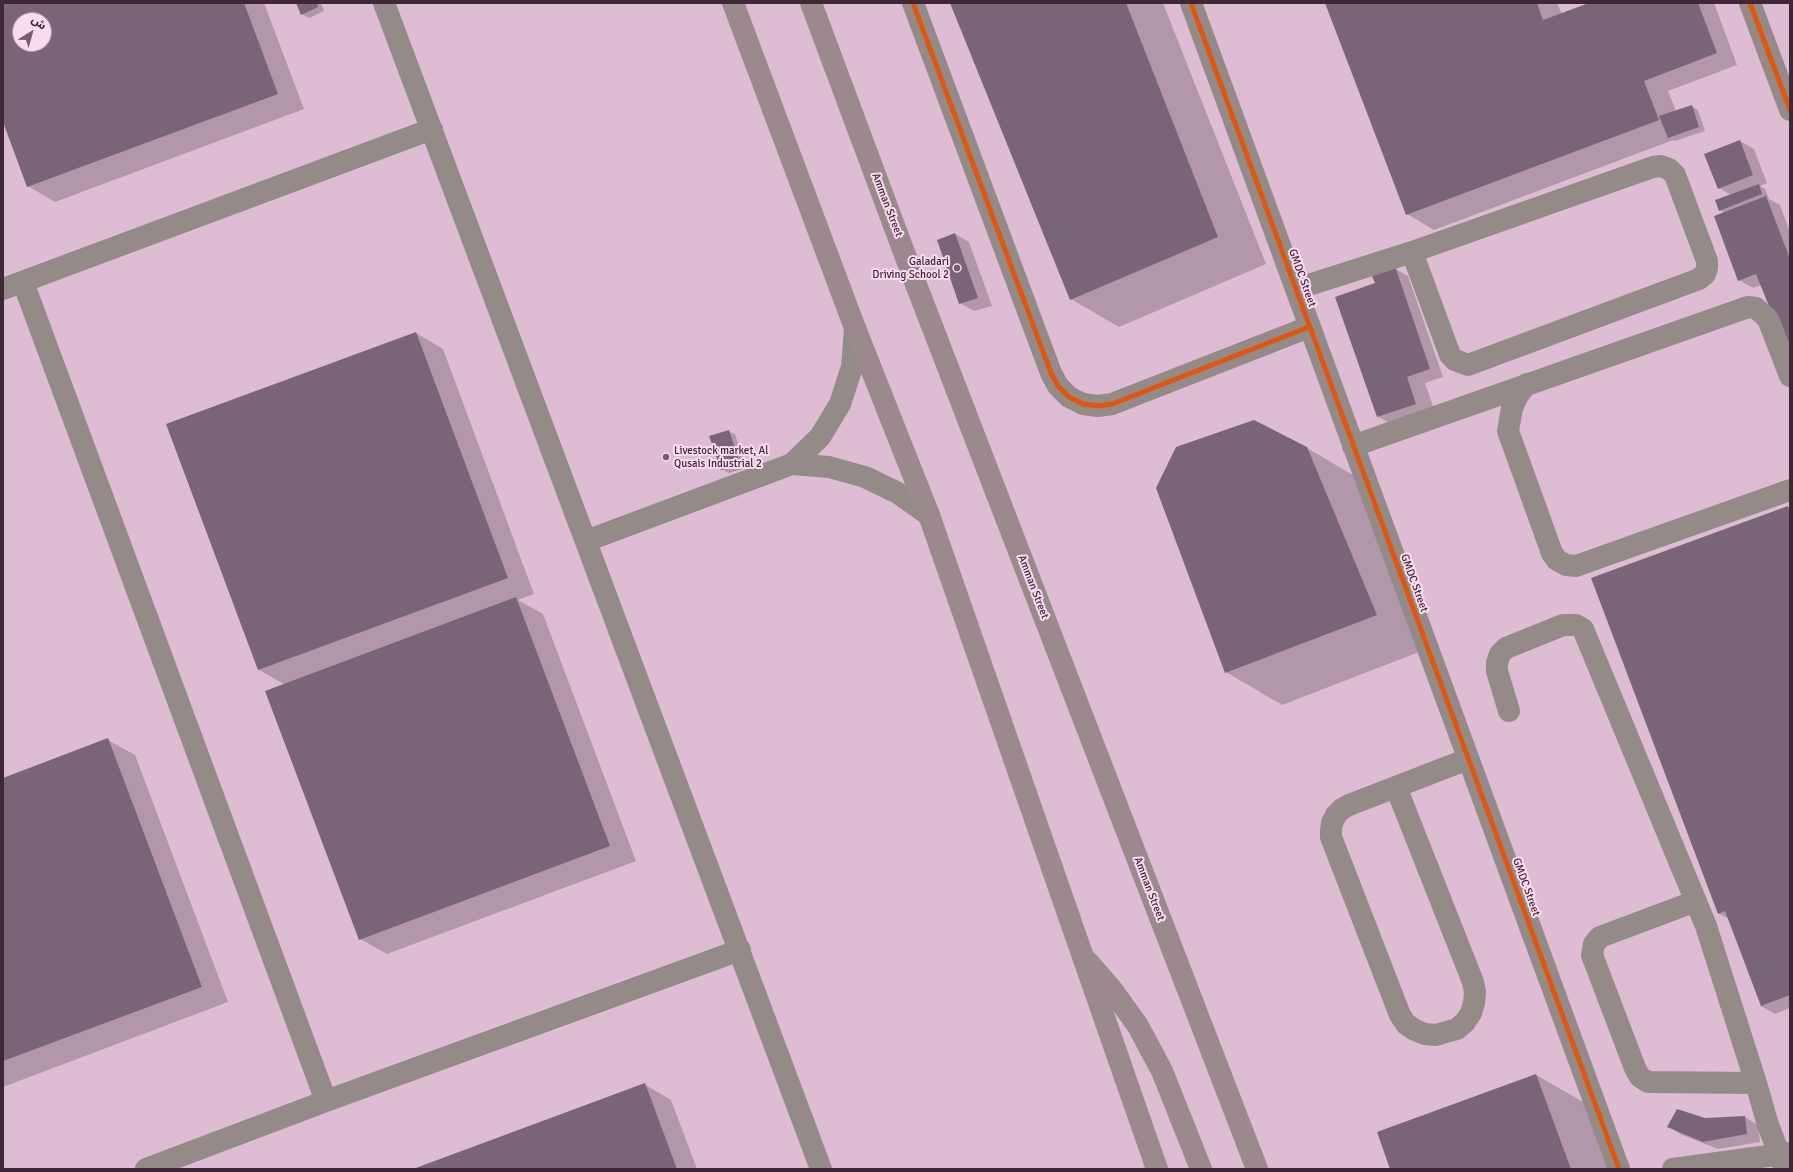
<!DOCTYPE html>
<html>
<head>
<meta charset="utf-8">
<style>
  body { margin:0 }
  #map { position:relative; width:1793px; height:1172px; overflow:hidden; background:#debdd4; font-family:Signika,"Noto Sans Arabic",sans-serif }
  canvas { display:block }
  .frame { position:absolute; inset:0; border:4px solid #3f2738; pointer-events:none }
  .north { position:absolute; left:12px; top:12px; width:40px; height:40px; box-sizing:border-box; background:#fadbf0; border:1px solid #af93a6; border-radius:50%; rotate:37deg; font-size:11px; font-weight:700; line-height:16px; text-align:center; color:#3f2738 }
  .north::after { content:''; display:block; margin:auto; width:14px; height:18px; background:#775c6f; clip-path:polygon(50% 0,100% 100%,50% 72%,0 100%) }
</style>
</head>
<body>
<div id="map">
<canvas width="1793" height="1172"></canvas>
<div class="frame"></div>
<div class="north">ش</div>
</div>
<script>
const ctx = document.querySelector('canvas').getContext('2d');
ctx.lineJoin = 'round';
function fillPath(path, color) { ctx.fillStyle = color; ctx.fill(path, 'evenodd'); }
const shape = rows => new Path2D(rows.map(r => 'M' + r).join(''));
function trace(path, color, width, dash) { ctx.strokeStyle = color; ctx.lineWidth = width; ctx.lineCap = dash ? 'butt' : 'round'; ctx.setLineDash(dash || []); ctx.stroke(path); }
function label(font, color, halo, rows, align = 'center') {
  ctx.font = font + ' Signika,sans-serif'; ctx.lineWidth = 4; ctx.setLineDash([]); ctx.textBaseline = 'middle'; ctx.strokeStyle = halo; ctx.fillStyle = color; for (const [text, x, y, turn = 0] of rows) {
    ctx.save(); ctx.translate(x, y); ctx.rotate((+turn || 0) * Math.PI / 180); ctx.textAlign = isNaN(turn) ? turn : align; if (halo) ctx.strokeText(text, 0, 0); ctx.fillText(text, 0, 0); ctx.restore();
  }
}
const shadow = shape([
  [3,3,264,3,304,109,55,202,28,186,3,120],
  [20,20,44,20,44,44,20,44],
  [297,3,321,3,324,11,309,18,302,14],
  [951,3,1163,3,1266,264,1119,327,1071,299],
  [1326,3,1557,3,1562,14,1591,3,1714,3,1737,65,1668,91,1676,111,1691,106,1698,110,1705,131,1675,141,1673,140,1434,230,1407,214],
  [1740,141,1754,149,1767,183,1760,186,1765,189,1769,199,1780,205,1790,232,1790,359,1761,285,1753,288,1739,280,1725,213,1720,210,1731,195,1719,188],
  [955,234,969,242,992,306,974,311,960,303],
  [1394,268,1408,276,1443,377,1425,383,1436,415,1398,428,1377,416,1376,284],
  [416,333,443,349,534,594,518,600,543,614,636,861,387,954,360,939,284,684,259,670],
  [728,431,735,434,746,468,729,473,722,469],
  [1307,448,1363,481,1432,647,1282,705,1226,672],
  [1787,507,1790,508,1790,1008,1775,1014,1761,1006,1729,919,1718,913],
  [108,740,135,755,228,1002,3,1087,3,779],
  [1536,1075,1592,1107,1615,1169,1391,1169],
  [644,1084,671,1100,697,1169,415,1169],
  [1745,1117,1758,1125,1760,1142,1718,1149,1682,1135,1669,1127]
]);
const building = shape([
  [3,3,244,3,278,94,27,187,3,122],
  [20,20,44,20,44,44,20,44],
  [296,3,317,3,318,7,301,15],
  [950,3,1126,3,1218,237,1070,300],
  [1325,3,1537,3,1543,20,1589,3,1698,3,1717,53,1644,81,1659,120,1406,215],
  [1692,105,1699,127,1668,138,1659,116],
  [1740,140,1753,175,1718,189,1704,154],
  [1759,184,1762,194,1719,211,1715,200],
  [1766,196,1790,259,1790,358,1756,274,1738,281,1714,216],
  [955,233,978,298,959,304,937,240],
  [1395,266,1430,369,1407,377,1416,404,1377,417,1335,297,1375,283,1371,274],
  [416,332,508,578,258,670,166,424],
  [1254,420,1307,447,1377,615,1225,673,1156,488,1176,447],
  [729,430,740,464,721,470,709,436],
  [1788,506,1790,512,1790,995,1761,1006,1725,911,1718,914,1591,578],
  [516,597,610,846,359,940,265,691],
  [108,738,202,987,3,1061,3,778],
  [1536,1074,1571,1169,1390,1169,1377,1132],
  [645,1083,677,1169,413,1169],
  [1677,1109,1705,1118,1745,1116,1747,1134,1703,1142,1667,1127]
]);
const minor = shape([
  [384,3,821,1169],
  [913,3,1051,373,1058,386,1069,397,1083,404,1098,406,1112,404,1309,327],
  [1191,3,1619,1169],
  [1750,3,1790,110],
  [1661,166,1669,169,1675,175,1707,261,1707,268,1705,274,1699,279,1468,365,1455,360,1450,355,1412,252,1653,167,1661,166],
  [23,282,326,1101],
  [3,289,432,129],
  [1296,289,1412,252],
  [1527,384,1518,395,1512,408,1508,431,1552,553,1557,560,1566,565,1576,566,1790,490],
  [1353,446,1748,307,1756,308,1768,319,1790,376],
  [792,464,829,467,865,477,898,493,929,515],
  [586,541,792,464,820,437,840,404,852,367,855,328],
  [1509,711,1497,671,1497,663,1500,654,1506,648,1563,625,1576,625,1583,629,1706,926,1756,1083,1768,1125,1785,1169],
  [1396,787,1473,982,1475,992,1474,1003,1471,1013,1465,1022,1457,1029,1436,1035,1425,1034,1415,1030,1406,1024,1400,1015,1331,837,1331,830,1332,823,1336,815,1342,809,1349,805,1468,759],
  [1696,901,1600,937,1594,944,1592,955,1635,1068,1640,1077,1648,1082,1756,1083],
  [146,1169,326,1101,740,950],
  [1673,1169,1790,1153]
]);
const major = shape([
  [733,3,855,328,929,515,1157,1169],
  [811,3,917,287,1257,1169],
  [1088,962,1113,991,1138,1026,1162,1071,1201,1169]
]);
const cycleway = shape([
  [913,3,1051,373,1058,386,1069,397,1083,404,1098,406,1112,404,1309,327],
  [1191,3,1619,1169],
  [1750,3,1790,110]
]);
const markers = [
  [957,268,4,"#775c6f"],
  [666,457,4,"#775c6f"]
];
const streetNames = [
  ["Amman Street",887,205,69],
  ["GMDC Street",1302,278,70],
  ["GMDC Street",1414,583,70],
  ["Amman Street",1033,587,69],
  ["GMDC Street",1526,887,70],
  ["Amman Street",1149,889,69]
];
const poiNames = [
  ["Galadari",949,262],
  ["Driving School 2",949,275],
  ["Livestock market, Al",674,451,"left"],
  ["Qusais Industrial 2",674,464,"left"]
];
fillPath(shadow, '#0003');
fillPath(building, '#7a6478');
trace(minor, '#948b89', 22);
trace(major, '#9a8a8d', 22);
trace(cycleway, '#e0560e', 5);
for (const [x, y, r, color] of markers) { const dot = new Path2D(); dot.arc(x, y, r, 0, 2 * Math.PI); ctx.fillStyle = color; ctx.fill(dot); trace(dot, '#fadbf0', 1.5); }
label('11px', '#3f2738', '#fadbf0', streetNames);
label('11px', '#3f2738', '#fadbf0', poiNames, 'right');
</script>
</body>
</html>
